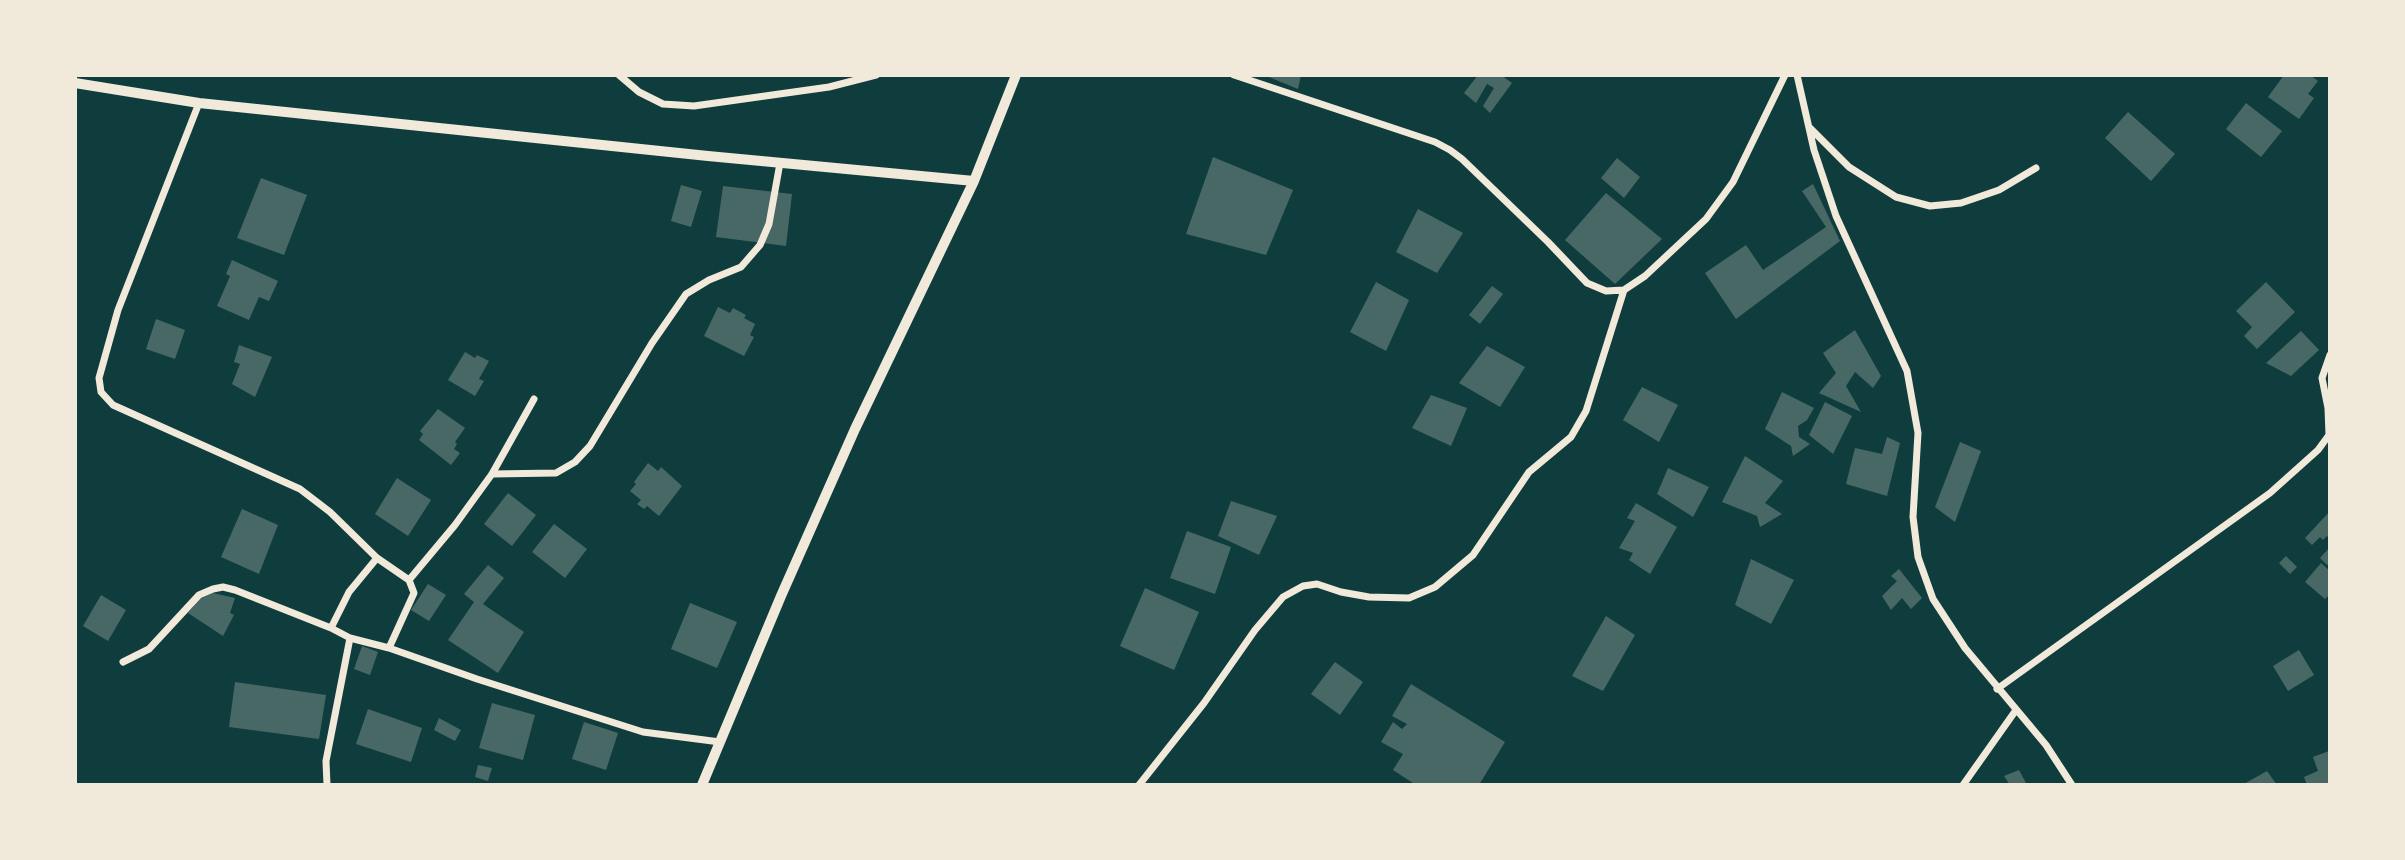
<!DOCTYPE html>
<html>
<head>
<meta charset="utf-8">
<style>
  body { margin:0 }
  #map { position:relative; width:2405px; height:860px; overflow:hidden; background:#0f3d3e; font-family:"Asap Condensed",sans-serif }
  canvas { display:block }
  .frame { position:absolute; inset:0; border:77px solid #f1e9da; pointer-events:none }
</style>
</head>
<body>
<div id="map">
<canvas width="2405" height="860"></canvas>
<div class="frame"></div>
</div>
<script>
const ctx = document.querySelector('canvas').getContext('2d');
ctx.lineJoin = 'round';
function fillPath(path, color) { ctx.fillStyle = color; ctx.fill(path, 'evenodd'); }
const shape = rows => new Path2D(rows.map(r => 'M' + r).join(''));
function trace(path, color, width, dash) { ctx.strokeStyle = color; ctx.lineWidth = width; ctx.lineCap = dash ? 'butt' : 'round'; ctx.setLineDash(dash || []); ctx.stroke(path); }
const building = shape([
  [1264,75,1301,75,1298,89],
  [1478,75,1501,75,1512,83,1490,113,1483,106,1494,88,1487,84,1476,103,1464,93],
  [2284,75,2310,75,2318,81,2308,94,2314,98,2299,119,2268,97],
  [2246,103,2282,131,2261,157,2226,129],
  [2128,112,2175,154,2151,181,2105,138],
  [1213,157,1293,190,1266,255,1186,234],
  [1617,158,1640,177,1624,198,1601,178],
  [261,178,307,195,284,255,237,238],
  [1813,184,1840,241,1736,319,1705,273,1746,245,1763,270,1826,227,1802,191],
  [681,185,702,191,691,227,671,221],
  [723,186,792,194,786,246,716,237],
  [1606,193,1662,239,1615,284,1565,240],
  [1418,209,1463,233,1437,273,1396,252],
  [232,260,278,281,269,301,259,297,249,320,217,306,230,276,226,274],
  [1376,282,1409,300,1386,351,1350,332],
  [2266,282,2295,312,2257,349,2244,336,2252,327,2236,311],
  [1492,286,1503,294,1480,324,1469,315],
  [718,307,730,313,733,308,746,315,744,318,755,324,750,335,754,337,744,356,704,336],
  [156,319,185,330,175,359,146,349],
  [1855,330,1881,376,1873,388,1855,372,1846,386,1861,412,1819,393,1836,373,1823,353],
  [2301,331,2319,350,2291,376,2266,363],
  [239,345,272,357,255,397,232,384,240,364,234,362],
  [1487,346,1525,367,1500,407,1459,383],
  [465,352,475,358,477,355,489,361,479,379,484,381,475,396,448,380],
  [1642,387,1678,405,1659,442,1623,420],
  [1782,392,1814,408,1807,420,1798,426,1799,437,1810,444,1793,456,1791,446,1765,429],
  [1431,395,1467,408,1451,446,1412,428],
  [1825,402,1852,416,1833,454,1809,435],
  [438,409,465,428,455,442,457,444,454,449,460,453,451,465,419,440,423,434,420,431],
  [1887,437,1900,443,1887,496,1846,484,1855,448,1882,454],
  [1960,442,1981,451,1955,522,1935,507],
  [1745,456,1783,481,1765,503,1782,514,1760,527,1757,516,1722,502],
  [648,463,658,471,661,467,682,486,659,516,647,506,644,509,637,504,641,500,630,491,636,484,634,482],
  [1668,468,1709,487,1693,517,1657,494],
  [397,478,431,500,408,536,375,514],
  [508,493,536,515,512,546,484,524],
  [1231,501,1277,516,1259,555,1218,536],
  [1636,503,1677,527,1650,574,1629,560,1633,553,1619,548,1635,521,1627,518],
  [242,509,278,525,259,574,221,557],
  [2330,511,2330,539,2327,536,2323,540,2320,537,2312,545,2305,538],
  [554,524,587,549,565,578,532,552],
  [1187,531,1231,547,1215,594,1170,578],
  [2330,547,2330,563,2327,565,2320,558],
  [2286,556,2297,567,2290,574,2279,563],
  [1751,559,1794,580,1771,624,1735,605],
  [2321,563,2330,571,2330,594,2325,599,2305,582],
  [488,565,504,578,483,604,524,632,498,673,448,640,474,602,464,594],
  [1899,569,1922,598,1911,609,1902,598,1891,610,1882,596,1897,581,1891,576],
  [428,584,446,595,429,621,411,610],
  [1145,588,1199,612,1174,670,1120,646],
  [213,593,235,598,230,613,234,615,223,636,188,613,200,599],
  [101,595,126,610,108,641,83,626],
  [690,603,737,622,717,668,671,649],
  [1606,616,1635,635,1603,691,1572,676],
  [362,646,378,652,370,675,354,669],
  [2299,650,2314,675,2288,691,2273,666],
  [1335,662,1363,682,1340,715,1311,694],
  [235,682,326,695,319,739,229,727],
  [1411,684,1505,742,1479,785,1416,785,1393,770,1403,754,1381,742,1393,722,1402,729,1407,724,1392,716],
  [492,703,535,715,523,760,479,748],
  [368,709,422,728,411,762,356,744],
  [439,718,461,730,455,741,434,730],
  [584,722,618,733,606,770,572,759],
  [2329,751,2330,785,2307,785,2304,777,2318,771,2313,757],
  [478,765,492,768,488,781,475,777],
  [2019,770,2027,785,2010,785,2004,776],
  [2267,771,2277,785,2242,785]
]);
const minor = shape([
  [619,75,639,92,663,104,694,106,829,87,876,75],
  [1234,75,1435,142,1450,150,1462,159,1548,242,1587,283,1606,291,1624,290,1645,276,1706,219,1733,182,1785,75],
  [1797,75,1814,150,1836,216,1907,371,1918,433,1913,517,1918,557,1933,599,1965,648,2046,745,2072,785],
  [199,103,118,310,99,378,101,392,113,405,300,489,330,512,377,558,409,580,414,593,389,648],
  [1809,127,1849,167,1896,197,1930,206,1961,203,1999,190,2036,168],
  [492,474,556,473,575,462,590,446,652,343,686,294,709,280,741,267,760,245,769,224,780,163],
  [377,558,349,592,331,628,350,638,389,648,477,679,643,732,720,742],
  [409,580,455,525,492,474,534,399],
  [123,662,149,649,199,595,213,589,223,587,235,590,331,628],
  [1997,689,2270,493,2318,450,2329,435,2328,408,2322,378,2330,355],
  [327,785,326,761,350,638],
  [1139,785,1204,703,1255,630,1283,597,1303,586,1317,584,1341,592,1369,597,1409,598,1435,587,1473,555,1529,472,1571,437,1586,411,1624,290],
  [1963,785,2016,710]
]);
const tertiary = shape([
  [75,83,199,103,708,156,974,181],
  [702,785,781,596,855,429,974,181,1016,75]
]);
fillPath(building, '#486865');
trace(minor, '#f1e9da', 7);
trace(tertiary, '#f1e9da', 10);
</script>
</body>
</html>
